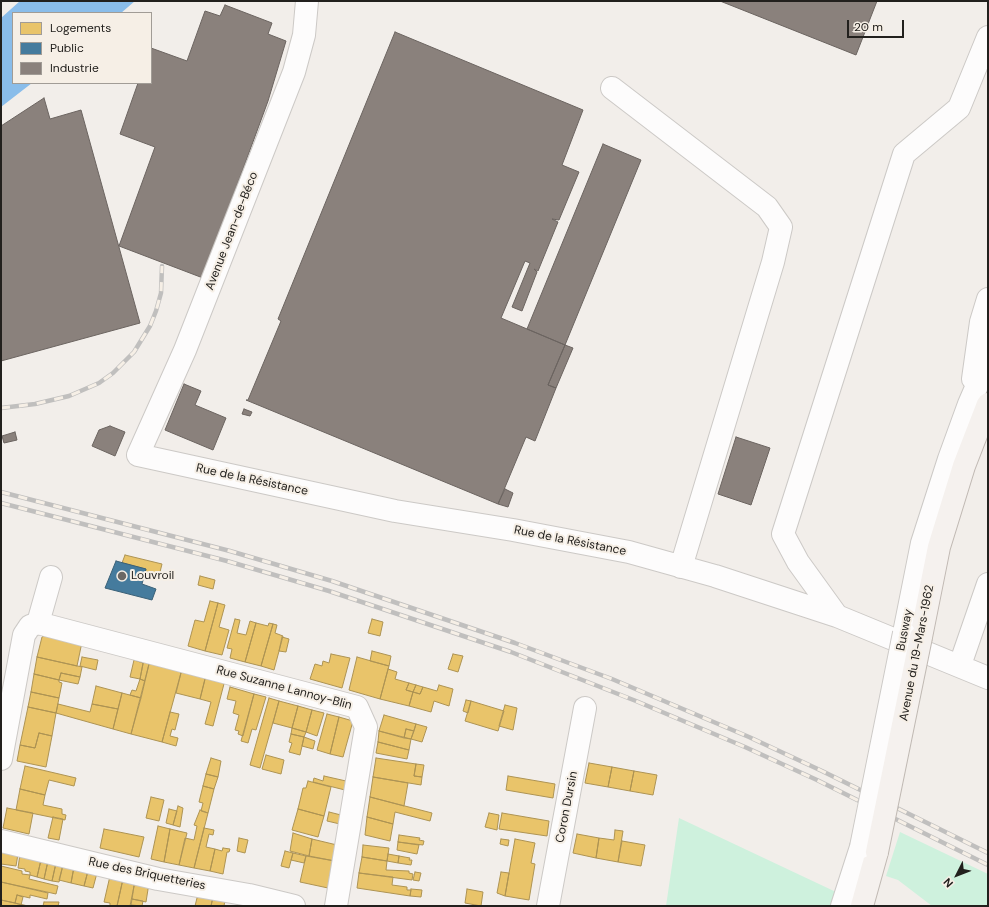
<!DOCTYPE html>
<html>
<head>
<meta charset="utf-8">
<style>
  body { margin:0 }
  #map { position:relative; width:989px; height:907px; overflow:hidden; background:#f2eeea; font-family:"DM Sans",sans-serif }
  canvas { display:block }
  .frame { position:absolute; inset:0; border:2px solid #22201d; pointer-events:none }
  .legend { position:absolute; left:12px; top:12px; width:140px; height:72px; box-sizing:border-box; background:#f6efe6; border:1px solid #a19c96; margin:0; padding:5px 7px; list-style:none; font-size:12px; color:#22201d }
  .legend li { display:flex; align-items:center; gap:8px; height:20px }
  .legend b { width:20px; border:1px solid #a19c96 }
  .north { position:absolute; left:937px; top:855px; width:40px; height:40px; -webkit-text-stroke:3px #f6efe6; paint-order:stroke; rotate:228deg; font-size:11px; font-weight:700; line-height:16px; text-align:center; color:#22201d }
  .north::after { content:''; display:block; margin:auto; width:14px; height:18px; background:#22201d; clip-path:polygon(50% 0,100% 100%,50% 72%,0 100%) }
  .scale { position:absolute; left:847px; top:20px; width:57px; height:18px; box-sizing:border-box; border:2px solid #22201d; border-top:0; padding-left:5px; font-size:12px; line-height:14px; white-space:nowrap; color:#22201d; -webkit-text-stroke:3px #f6efe6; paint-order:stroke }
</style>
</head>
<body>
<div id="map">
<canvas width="989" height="907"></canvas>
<div class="frame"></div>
<ul class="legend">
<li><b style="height:11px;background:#e9c46a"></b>Logements</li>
<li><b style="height:11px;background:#457b9d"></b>Public</li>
<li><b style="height:11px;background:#8a817c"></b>Industrie</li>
</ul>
<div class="north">N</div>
<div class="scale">20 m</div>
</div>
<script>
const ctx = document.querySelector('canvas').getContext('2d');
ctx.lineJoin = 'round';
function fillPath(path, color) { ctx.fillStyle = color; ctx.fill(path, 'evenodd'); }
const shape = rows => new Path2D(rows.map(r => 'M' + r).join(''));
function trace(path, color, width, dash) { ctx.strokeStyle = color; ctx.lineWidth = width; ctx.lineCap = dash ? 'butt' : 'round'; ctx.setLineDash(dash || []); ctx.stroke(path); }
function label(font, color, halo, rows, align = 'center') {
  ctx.font = font + ' "DM Sans",sans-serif'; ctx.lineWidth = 4; ctx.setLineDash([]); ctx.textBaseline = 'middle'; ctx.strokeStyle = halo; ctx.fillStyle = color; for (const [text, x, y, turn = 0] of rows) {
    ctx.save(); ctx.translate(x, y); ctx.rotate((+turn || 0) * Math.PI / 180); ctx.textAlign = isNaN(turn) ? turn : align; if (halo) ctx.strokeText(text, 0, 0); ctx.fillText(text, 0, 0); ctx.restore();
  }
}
const green = shape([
  [679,818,836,892,832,906,666,906],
  [900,832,988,874,988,906,932,906,898,880,886,876]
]);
const water = shape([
  [20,1,135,1,121,13,13,13,13,83,32,83,1,107,1,18]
]);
const homes = shape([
  [125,555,162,564,159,576,145,573,146,569,122,563,125,555],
  [200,576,215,580,213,589,198,585,200,576],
  [210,601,218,603,205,651,188,646,195,620,204,622,210,601],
  [218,603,225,605,219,627,229,630,222,655,205,651,218,603],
  [235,619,240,620,237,633,246,635,250,621,256,623,245,662,230,658,232,649,227,648,235,619],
  [372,619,383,622,380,636,368,633,372,619],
  [256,623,268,626,269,623,273,624,261,666,245,662,256,623],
  [273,624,277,625,275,633,283,636,274,670,261,666,273,624],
  [47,634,82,642,77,666,37,657,42,637,47,634],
  [282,637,289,639,286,652,279,651,282,637],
  [372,651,391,656,389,666,370,661,372,651],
  [331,654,350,658,342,688,310,679,315,664,322,666,323,661,329,663,331,654],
  [453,654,463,656,458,672,448,669,453,654],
  [37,657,82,667,80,677,61,673,59,680,34,674,37,657],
  [82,657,98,660,96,670,80,666,82,657],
  [357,657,389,666,380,699,349,690,357,657],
  [144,659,150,660,145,681,140,679,144,659],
  [134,660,143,663,140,679,130,677,134,660],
  [150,660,182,669,162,742,131,734,150,660],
  [182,669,206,675,200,699,176,693,182,669],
  [388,669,397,672,395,679,409,683,406,690,413,692,409,706,380,699,388,669],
  [61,673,80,677,78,684,59,680,61,673],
  [34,674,59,680,59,682,62,683,59,698,31,692,34,674],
  [206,675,225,680,213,726,205,724,211,702,200,699,206,675],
  [140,679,145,681,141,698,130,695,132,690,136,691,140,679],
  [409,683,416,685,413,692,406,690,409,683],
  [416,685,423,687,420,694,413,692,416,685],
  [439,685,453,689,449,706,434,701,431,712,409,706,413,692,420,694,423,687,437,691,439,685],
  [96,686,122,693,118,709,92,704,96,686],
  [230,687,254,694,243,736,238,734,239,731,235,730,239,715,233,713,236,701,227,699,230,687],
  [31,692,59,698,56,713,28,707,31,692],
  [122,693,141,698,131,734,113,729,122,693],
  [254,694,266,697,256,730,252,729,248,743,241,741,254,694],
  [269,698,279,701,260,768,250,765,269,698],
  [466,700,471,701,468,713,463,711,466,700],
  [279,701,298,706,292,728,273,723,279,701],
  [471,701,504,711,498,731,465,721,471,701],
  [58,704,90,712,92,704,118,709,113,729,56,713,58,704],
  [505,705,517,708,513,730,499,726,505,705],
  [298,706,312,710,306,732,292,728,298,706],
  [28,707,56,713,52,736,39,733,35,748,20,745,28,707],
  [312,710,324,713,317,736,306,732,312,710],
  [170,712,179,714,175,730,172,729,170,736,178,738,176,746,162,742,170,712],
  [327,714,339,717,330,754,317,750,327,714],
  [384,715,416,724,414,731,406,729,404,738,379,731,384,715],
  [339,717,353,721,343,757,330,754,339,717],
  [416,724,427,727,422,742,411,739,416,724],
  [292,728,306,732,304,737,291,734,292,728],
  [406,729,414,731,411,739,404,738,406,729],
  [379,731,411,739,409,750,378,742,379,731],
  [39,733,52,736,46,767,17,761,20,745,35,748,39,733],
  [291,734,304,737,300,755,289,752,292,743,289,742,291,734],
  [304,737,315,741,313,749,302,746,304,737],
  [378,742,409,750,407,759,376,753,378,742],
  [266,755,284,760,281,774,262,769,266,755],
  [211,758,221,761,218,777,206,774,211,758],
  [376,758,416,764,414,776,422,777,421,785,373,777,376,758],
  [589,763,612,767,608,787,585,783,589,763],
  [416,764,424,765,422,777,414,776,416,764],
  [25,766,76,778,74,786,49,780,45,795,20,789,25,766],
  [612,767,634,771,630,791,608,787,612,767],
  [634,771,657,775,653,795,630,791,634,771],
  [206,774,218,777,214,789,203,786,206,774],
  [324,776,346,781,345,790,313,782,314,778,323,781,324,776],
  [508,776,555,784,553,798,506,790,508,776],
  [373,777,408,783,404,806,370,797,373,777],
  [308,781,331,787,324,816,298,809,303,788,306,788,308,781],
  [203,786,214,789,208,813,201,811,203,803,199,802,203,786],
  [20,789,45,795,43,805,62,809,62,814,66,815,65,820,16,810,20,789],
  [151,797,164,800,159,821,146,818,151,797],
  [370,797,432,813,430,821,395,812,393,824,367,817,370,797],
  [178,806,183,808,180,827,173,825,178,806],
  [7,808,33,813,29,834,3,828,7,808],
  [169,809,177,811,173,825,166,823,169,809],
  [298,809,324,816,318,837,292,830,298,809],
  [200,810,208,813,194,868,179,865,185,838,194,840,197,826,194,825,200,810],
  [329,812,341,815,340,824,327,821,329,812],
  [489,813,499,815,497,830,485,827,489,813],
  [502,813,549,821,547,836,499,829,502,813],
  [53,817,63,819,59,840,48,838,53,817],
  [367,817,393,824,390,841,365,835,367,817],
  [158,826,170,829,164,862,151,859,158,826],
  [204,828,214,830,213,835,209,834,206,847,215,849,210,871,194,868,204,828],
  [104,829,144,837,139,857,100,848,104,829],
  [170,829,187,833,179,865,164,862,170,829],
  [615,830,623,831,618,862,596,858,599,838,614,840,615,830],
  [293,833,312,839,309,856,290,851,293,833],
  [577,834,599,838,596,858,573,853,577,834],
  [399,835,420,838,419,840,424,841,423,845,398,842,399,835],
  [239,838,248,840,245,853,237,851,239,838],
  [312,839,337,845,335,861,309,856,312,839],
  [501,839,509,840,508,846,500,844,501,839],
  [515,839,535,843,531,863,535,864,529,900,505,896,515,839],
  [622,841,645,845,641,866,618,862,622,841],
  [398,842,419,845,417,854,397,850,398,842],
  [363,845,389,848,387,861,362,857,363,845],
  [223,848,230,849,229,852,227,852,223,874,210,871,215,849,222,851,223,848],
  [1,849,18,854,16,866,1,864,1,849],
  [285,851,293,853,289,868,281,866,285,851],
  [293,853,306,856,304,863,291,860,293,853],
  [20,854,41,860,37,877,30,875,30,872,25,871,25,869,18,868,20,854],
  [388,854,399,856,398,863,387,861,388,854],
  [306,856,335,861,332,885,328,888,300,882,306,856],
  [399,856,410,858,409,860,412,860,411,865,398,863,399,856],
  [362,857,387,861,386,870,409,871,409,873,413,874,412,880,359,873,362,857],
  [41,860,48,861,44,879,37,877,41,860],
  [48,861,56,863,52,881,44,879,48,861],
  [56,863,63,865,59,882,52,881,56,863],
  [63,865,74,867,71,883,59,880,63,865],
  [1,866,22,871,22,874,30,875,29,879,58,886,56,894,1,882,1,866],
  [74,867,88,871,84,886,71,883,74,867],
  [88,871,97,873,93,888,84,886,88,871],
  [415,872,421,873,419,881,413,880,415,872],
  [501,872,509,873,505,896,497,893,501,872],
  [359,873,393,877,392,885,407,887,407,890,411,890,410,896,357,888,359,873],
  [110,876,123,879,117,906,110,906,110,903,104,902,110,876],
  [123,879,135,881,130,906,117,906,123,879],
  [135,880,149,883,146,902,132,899,135,880],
  [1,882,48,893,47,899,30,895,30,898,17,895,15,903,1,900,1,882],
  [411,889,422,890,421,897,410,896,411,889],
  [467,889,483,892,481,906,465,903,467,889],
  [198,894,213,897,211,906,195,906,198,894],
  [17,895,23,897,21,905,15,903,17,895],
  [213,897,225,900,224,906,211,906,213,897],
  [132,899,143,901,142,906,131,905,132,899],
  [1,900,15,903,28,906,1,906,1,900],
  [44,902,59,902,58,906,43,906,44,902]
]);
const public = shape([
  [116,561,146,569,142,584,156,589,152,600,105,588,116,561]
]);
const industry = shape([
  [720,1,877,1,856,55,720,1],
  [225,5,272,23,268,34,286,41,268,101,203,278,119,246,155,147,120,134,138,83,151,83,151,48,187,61,205,11,220,16,225,5],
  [395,32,583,110,562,165,579,172,559,220,552,219,558,222,538,271,534,269,537,272,522,311,512,307,530,263,525,261,501,318,565,345,548,385,556,388,535,441,526,437,498,504,246,400,248,400,281,321,278,319,395,32],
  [44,98,50,119,81,110,140,323,1,361,1,126,44,98],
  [603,144,641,160,565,345,527,329,603,144],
  [565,345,573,348,556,388,548,385,565,345],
  [184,384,201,391,195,405,226,418,213,450,165,430,184,384],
  [244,409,252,412,250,416,242,414,244,409],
  [110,426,125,432,115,456,92,446,99,430,110,426],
  [15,432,17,440,4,443,2,436,15,432],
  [736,437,770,448,751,505,718,494,736,437],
  [505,489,513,493,508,507,498,504,505,489]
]);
const minor = shape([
  [307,1,304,35,294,72,185,350,138,455,395,511,513,530,629,552,715,576,837,616,988,678],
  [612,88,767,207,781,227,773,262,681,567],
  [973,379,981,322,988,299],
  [837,616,798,562,783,534,904,154,959,108,988,37],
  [38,623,357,707,366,727,336,906],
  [904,633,922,543,949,459,969,404,988,360],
  [960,665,988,584],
  [1,759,24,635,30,626,38,623,51,577],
  [1,841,158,879,249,895,294,906],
  [548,906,585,708],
  [842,906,861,847]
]);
const major = shape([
  [921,637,939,547,964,466,988,404],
  [862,906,877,852]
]);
const rail = shape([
  [1,408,35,404,69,396,99,383,113,373,134,352,150,326,156,311,161,293,162,266],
  [1,492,230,551,332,581,515,643,612,679,749,737,822,771,988,853],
  [1,503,227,561,329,591,511,652,636,701,745,747,817,780,988,865]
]);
const minorBridge = shape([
  [861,847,904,633]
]);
const majorBridge = shape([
  [877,852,921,637]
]);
const markers = [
  [122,576,5,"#6b6865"]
];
const streetNames = [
  ["Avenue Jean-de-Béco",232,231,-69],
  ["Rue de la Résistance",252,480,12],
  ["Rue de la Résistance",570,541,11],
  ["Busway",905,630,-79],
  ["Avenue du 19-Mars-1962",917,653,-79],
  ["Rue Suzanne Lannoy-Blin",284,688,15],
  ["Coron Dursin",567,807,-79],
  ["Rue des Briquetteries",147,874,12]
];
const poiNames = [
  ["Louvroil",131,576]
];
fillPath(green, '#cef1dd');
fillPath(water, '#8abdea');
fillPath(homes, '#e9c46a');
trace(homes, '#ad9353', 1);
fillPath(public, '#457b9d');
trace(public, '#3a6077', 1);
fillPath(industry, '#8a817c');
trace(industry, '#6b6460', 1);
trace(minor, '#ccc9c6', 24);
trace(major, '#c0b9b3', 24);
trace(minor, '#fdfcfc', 22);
trace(major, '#f5f1ee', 22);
trace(rail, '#c0bfbe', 4.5);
trace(rail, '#f6efe6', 3, [9]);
trace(minorBridge, '#ccc9c6', 24, []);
trace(majorBridge, '#c0b9b3', 24, []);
trace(minorBridge, '#fdfcfc', 22);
trace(majorBridge, '#f5f1ee', 22);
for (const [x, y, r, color] of markers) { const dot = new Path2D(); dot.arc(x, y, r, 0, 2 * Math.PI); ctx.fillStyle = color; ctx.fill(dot); trace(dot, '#f6efe6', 1.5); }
label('12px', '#22201d', '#f6efe6', streetNames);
label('12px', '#22201d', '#f6efe6', poiNames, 'left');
</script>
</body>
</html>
